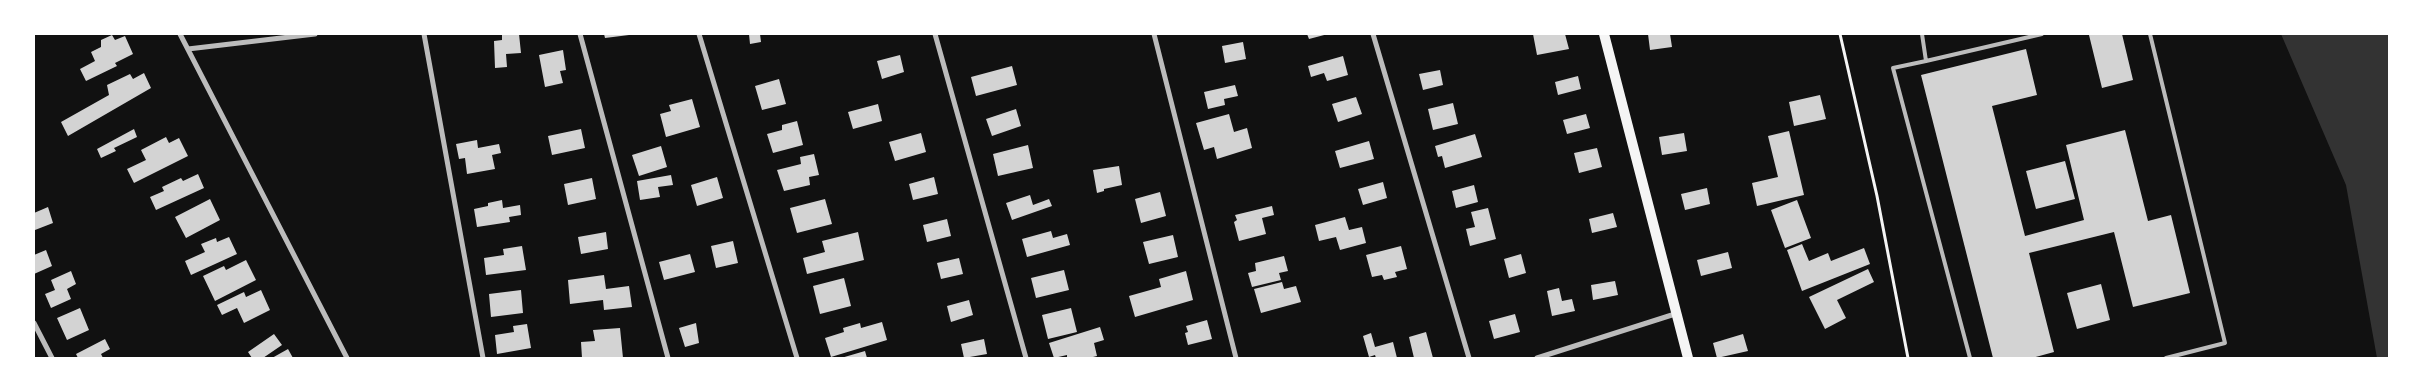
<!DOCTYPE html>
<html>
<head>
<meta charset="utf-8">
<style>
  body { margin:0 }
  #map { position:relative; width:2423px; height:392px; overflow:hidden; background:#111; font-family:Lato,sans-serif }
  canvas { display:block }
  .frame { position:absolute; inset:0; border:35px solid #fff; pointer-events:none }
</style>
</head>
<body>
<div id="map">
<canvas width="2423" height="392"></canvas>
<div class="frame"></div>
</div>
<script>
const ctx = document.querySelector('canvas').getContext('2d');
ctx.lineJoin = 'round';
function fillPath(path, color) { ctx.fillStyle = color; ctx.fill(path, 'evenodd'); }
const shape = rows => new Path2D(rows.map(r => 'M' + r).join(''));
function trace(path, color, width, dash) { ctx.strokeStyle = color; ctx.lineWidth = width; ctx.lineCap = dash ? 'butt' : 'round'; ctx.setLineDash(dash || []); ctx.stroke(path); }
const water = shape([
  [2281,34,2389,34,2389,358,2377,358,2346,185]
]);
const building = shape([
  [502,34,519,34,521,53,506,54,507,67,495,68,494,41,502,40],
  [604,34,629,34,629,35,605,38],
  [749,34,760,34,761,42,750,44],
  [1307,34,1328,34,1309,39],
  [1533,34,1565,34,1569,49,1537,55],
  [1648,34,1670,34,1672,47,1650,50],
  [2122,34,2133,80,2102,88,2089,35],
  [112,35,115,40,125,36,133,54,115,63,117,66,86,81,80,69,95,61,91,52,101,47,101,40],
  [1243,42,1246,59,1225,63,1222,46],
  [2026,49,2037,95,1992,106,2025,236,2084,220,2066,145,2125,130,2148,221,2171,215,2190,293,2133,307,2114,232,2029,253,2054,352,2032,358,1993,358,1921,75],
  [563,50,566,70,560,71,563,83,545,87,539,55],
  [900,55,904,72,882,79,877,61],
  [1343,56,1348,75,1327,81,1324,73,1311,77,1308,66],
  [1012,66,1017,85,976,96,971,77],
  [1440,70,1443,85,1423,90,1419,74],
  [144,73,151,88,68,136,61,122,109,95,107,85,130,74,133,79],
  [1578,76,1581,89,1558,95,1555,82],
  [779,79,786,104,762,110,755,86],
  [1235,85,1238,96,1224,99,1225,105,1208,109,1204,92],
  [1820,95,1826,119,1794,126,1789,102],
  [1356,97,1362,114,1338,122,1332,104],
  [692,99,700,127,666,137,660,114,671,111,669,105],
  [1453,103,1458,124,1433,130,1428,109],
  [878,104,882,121,853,129,848,112],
  [1016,109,1021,126,992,136,986,119],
  [1229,114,1234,132,1247,128,1252,148,1217,159,1214,147,1204,150,1196,123],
  [1586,114,1590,128,1567,134,1563,120],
  [797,121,803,145,773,153,767,134,782,130,782,125],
  [134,129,137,137,114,148,116,151,101,158,97,149],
  [581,129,585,148,552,155,548,136],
  [1789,131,1804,195,1757,206,1752,183,1778,177,1768,136],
  [921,133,926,152,895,161,889,142],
  [1684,133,1687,151,1662,155,1659,137],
  [1475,134,1482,157,1445,168,1442,156,1438,157,1435,146],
  [166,137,169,143,179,138,188,156,134,183,127,169,146,160,141,150],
  [477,140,478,148,499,144,501,153,492,155,495,169,467,174,465,158,459,159,456,144],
  [1369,141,1374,159,1340,168,1335,151],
  [1028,145,1033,168,998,176,993,154],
  [661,146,667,167,639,176,632,155],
  [1597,148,1602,167,1579,173,1574,153],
  [814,154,819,175,809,177,810,185,784,191,777,170,801,164,800,157],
  [2065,161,2075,199,2036,209,2026,171],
  [1119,166,1122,185,1104,189,1104,191,1097,193,1093,170],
  [198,174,204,188,156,210,150,197,164,191,162,187,181,178,183,181],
  [671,175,673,185,658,187,660,197,640,200,637,181],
  [717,177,723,198,697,206,691,185],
  [934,177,938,194,913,200,909,184],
  [592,178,596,199,568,205,564,184],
  [1383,182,1387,198,1363,205,1358,189],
  [1474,185,1478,202,1456,208,1452,191],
  [1707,188,1710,204,1685,210,1681,194],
  [1160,192,1166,216,1141,223,1135,199],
  [1030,195,1033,205,1049,199,1052,206,1012,220,1006,203],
  [210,199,220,220,186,238,175,217],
  [825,199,832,224,797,233,790,208],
  [502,200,503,208,520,205,521,215,509,217,510,222,477,227,474,209,488,206,488,203],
  [1797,200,1811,238,1785,248,1771,210],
  [1272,206,1274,215,1262,218,1266,234,1239,241,1234,222,1237,220,1235,215],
  [48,207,53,223,35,230,34,213],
  [1488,208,1496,239,1470,246,1466,229,1475,227,1471,212],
  [1613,213,1617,227,1592,233,1589,219],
  [1345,217,1349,230,1362,227,1366,243,1340,250,1336,237,1319,241,1315,225],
  [947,219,951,236,927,242,923,225],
  [1051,231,1053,238,1067,234,1070,245,1027,257,1022,239],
  [606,232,608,249,581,254,578,237],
  [858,232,864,260,807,274,803,258,825,252,822,241],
  [1173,235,1178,257,1149,264,1143,242],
  [229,237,237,254,191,275,185,261,205,252,201,244,216,238,217,242],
  [733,241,738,263,716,268,711,246],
  [1802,244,1809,261,1828,253,1831,261,1864,248,1870,264,1802,291,1787,250],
  [522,246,526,270,486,275,484,258,504,255,503,249],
  [1401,246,1407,269,1395,272,1397,277,1384,280,1382,275,1372,277,1366,255],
  [46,250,52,266,34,274,34,255],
  [1728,252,1732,268,1701,276,1697,260],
  [690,254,695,272,664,280,659,262],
  [1521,254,1526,273,1509,278,1504,259],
  [1284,256,1288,271,1279,273,1281,280,1252,287,1248,273,1256,271,1255,263],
  [959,258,963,274,941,279,937,263],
  [246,260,256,280,215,301,203,276,224,266,226,270],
  [1868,269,1874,282,1837,300,1846,318,1825,329,1809,297],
  [1064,270,1069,290,1036,298,1031,278],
  [71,271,76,284,67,289,71,299,51,308,45,294,55,290,51,280],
  [1186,271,1193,300,1135,317,1129,296,1161,287,1159,279],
  [604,275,606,289,629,286,632,307,604,310,603,300,570,304,568,280],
  [844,278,851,306,820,314,813,286],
  [1615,281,1618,295,1593,300,1591,285],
  [1282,282,1284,289,1296,286,1301,302,1261,313,1254,289],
  [2101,284,2110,320,2077,329,2067,293],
  [1559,288,1562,301,1572,299,1575,311,1552,316,1547,291],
  [261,290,270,310,244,323,237,308,222,315,217,305,244,292,246,297],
  [521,290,523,313,491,317,489,294],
  [969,300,973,315,951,322,947,306],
  [80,308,89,330,67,340,57,318],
  [1071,308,1077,332,1048,339,1042,315],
  [1515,314,1520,332,1494,339,1489,321],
  [1207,320,1212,339,1188,345,1185,333,1188,332,1186,326],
  [882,322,887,340,831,357,825,338,844,332,843,328,860,323,861,328],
  [696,323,699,343,685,347,679,328],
  [527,324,531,348,497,354,495,335,514,332,513,326],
  [1100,327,1104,340,1094,343,1097,356,1089,358,1067,358,1067,355,1054,358,1049,343],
  [620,328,623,358,582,358,581,342,595,341,593,330],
  [1426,332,1433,358,1414,358,1409,337],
  [1371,333,1375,347,1393,342,1397,358,1376,358,1375,355,1369,357,1363,336],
  [274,334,282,345,263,358,252,358,248,352],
  [1743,334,1748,351,1717,358,1713,343],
  [105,339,110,349,101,354,103,358,78,358,76,354],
  [984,339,987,354,964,358,961,344],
  [288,349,293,358,272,358],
  [865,351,867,358,841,358]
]);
const path = shape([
  [1840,34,1877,196,1908,358]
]);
const service = shape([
  [1922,34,1926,61,1893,68,1970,358],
  [2150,34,2225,343,2166,358],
  [1926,61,2042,34]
]);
const minor = shape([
  [180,34,347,358],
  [424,34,483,358],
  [580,34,668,358],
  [699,34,797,358],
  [935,34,1026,358],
  [1154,34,1236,358],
  [1373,34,1469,358],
  [188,49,315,34],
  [34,323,52,358],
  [1537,358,1675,314]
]);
const secondary = shape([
  [1604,34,1688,358]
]);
fillPath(water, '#333');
fillPath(building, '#d3d3d3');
trace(path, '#f5f5f5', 3);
trace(service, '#bcbcbc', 4);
trace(minor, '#bcbcbc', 5);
trace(secondary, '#f5f5f5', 10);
</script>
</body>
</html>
